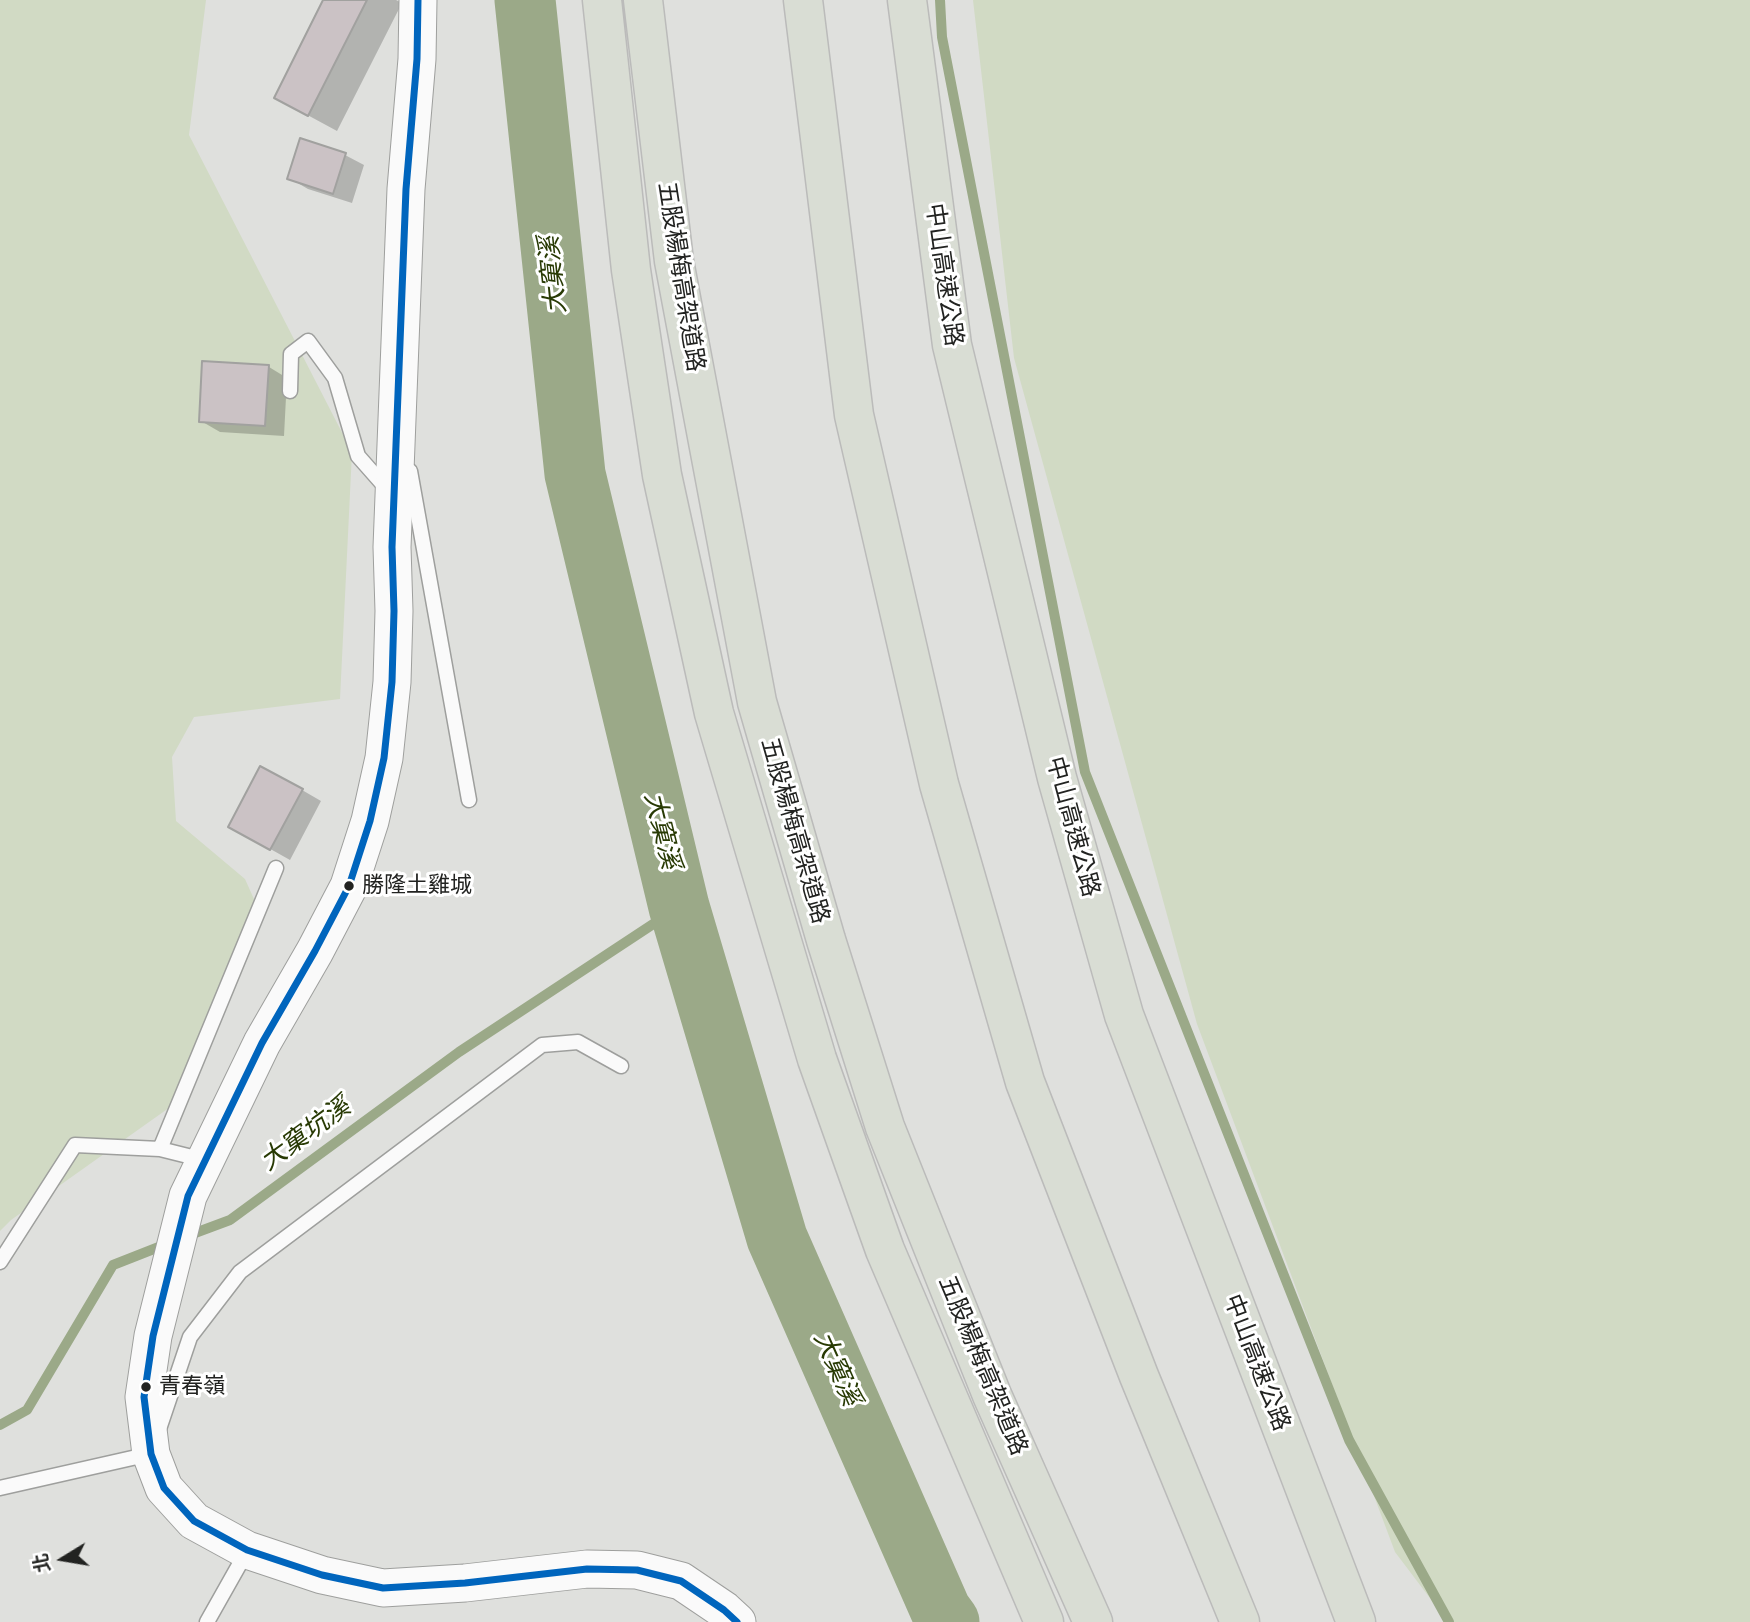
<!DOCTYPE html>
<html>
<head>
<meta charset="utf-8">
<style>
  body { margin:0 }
  #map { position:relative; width:1750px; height:1622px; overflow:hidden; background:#dfe0dd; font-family:Signika,"Noto Sans TC",sans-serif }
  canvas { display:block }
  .north { position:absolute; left:28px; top:1524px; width:70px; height:70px; -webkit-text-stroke:5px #fff; paint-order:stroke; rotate:259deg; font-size:19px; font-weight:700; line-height:28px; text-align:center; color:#222321 }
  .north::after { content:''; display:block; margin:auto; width:24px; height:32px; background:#222321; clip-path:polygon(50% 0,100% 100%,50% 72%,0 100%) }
</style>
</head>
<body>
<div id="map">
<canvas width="1750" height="1622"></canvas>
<div class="north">北</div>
</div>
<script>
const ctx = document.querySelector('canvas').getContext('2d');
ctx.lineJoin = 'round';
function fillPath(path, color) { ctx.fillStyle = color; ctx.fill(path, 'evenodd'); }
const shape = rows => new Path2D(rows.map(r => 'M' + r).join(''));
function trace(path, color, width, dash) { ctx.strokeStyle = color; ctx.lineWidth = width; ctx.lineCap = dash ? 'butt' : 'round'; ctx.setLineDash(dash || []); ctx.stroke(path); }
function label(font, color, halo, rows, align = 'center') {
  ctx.font = font + ' Signika,"Noto Sans TC",sans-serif'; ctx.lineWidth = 6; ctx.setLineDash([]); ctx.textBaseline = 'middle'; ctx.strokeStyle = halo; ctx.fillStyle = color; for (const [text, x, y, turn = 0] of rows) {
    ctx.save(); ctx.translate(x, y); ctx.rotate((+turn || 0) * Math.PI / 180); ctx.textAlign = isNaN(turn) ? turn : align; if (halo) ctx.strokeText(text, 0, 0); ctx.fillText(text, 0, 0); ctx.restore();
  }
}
const green = shape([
  [0,0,206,0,189,135,352,452,340,699,194,717,172,757,176,821,245,879,262,917,173,1105,11,1220,0,1231],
  [973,0,1750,0,1750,1622,1448,1622,1395,1552,1197,1024,1014,358]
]);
const shadow = shape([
  [325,0,396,0,402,3,337,131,276,98],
  [345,155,364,165,352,203,308,189,289,178],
  [269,367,287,378,284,436,220,432,201,421],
  [302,790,321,801,290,860,249,837]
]);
const stream = shape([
  [940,0,942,37,1085,772,1349,1440,1449,1622],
  [187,1236,230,1220,459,1052,679,907],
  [0,1425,27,1410,113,1265,169,1243]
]);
const river = shape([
  [525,0,575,474,679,907,777,1238,941,1611,949,1622]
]);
const building = shape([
  [323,0,367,0,308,116,274,98,323,0],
  [300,138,346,153,333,194,287,179,300,138],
  [202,361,269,365,265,426,199,422,202,361],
  [260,766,303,789,270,850,228,827,260,766]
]);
const service = shape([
  [290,391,291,354,308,341,335,378,358,456,388,490],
  [410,471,469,800],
  [160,1149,276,868],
  [0,1262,75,1145,160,1149,204,1160],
  [159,1429,190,1337,240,1272,542,1045,578,1042,621,1066],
  [0,1488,150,1454],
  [207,1622,247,1551]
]);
const tertiary = shape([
  [418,0,417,59,406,189,392,547,394,611,392,682,384,758,370,821,349,886,315,951,262,1043,188,1196,153,1336,144,1397,151,1454,164,1488,194,1521,247,1550,322,1575,383,1588,465,1583,587,1569,637,1570,681,1581,724,1610,737,1622]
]);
const motorway = shape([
  [602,0,631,270,662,475,714,713,817,1059,885,1250,1044,1622],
  [643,0,674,261,757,702,826,940,885,1127,992,1395,1093,1622],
  [803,0,854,415,939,784,1025,1082,1139,1376,1240,1622],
  [907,0,952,345,1057,778,1124,1015,1356,1622]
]);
const bus1 = shape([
  [418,0,417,59,406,189,392,547,394,611,392,682,384,758,370,821,349,886,315,951,262,1043,188,1196,153,1336,144,1397,151,1454,164,1488,194,1521,247,1550,322,1575,383,1588,465,1583,587,1569,637,1570,681,1581,724,1610,737,1622]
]);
const markers = [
  [349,886,6,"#222321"],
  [146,1387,6,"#222321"]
];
const busNames = [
  ["勝隆土雞城",362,886],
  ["青春嶺",159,1387]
];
const streetNames = [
  ["中山高速公路",943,275,82],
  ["五股楊梅高架道路",680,277,81],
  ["中山高速公路",1072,827,75],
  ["五股楊梅高架道路",794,831,74],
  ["中山高速公路",1256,1363,69],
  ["五股楊梅高架道路",982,1366,67]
];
const waterNames = [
  ["大窠溪",554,275,-96],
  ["大窠溪",661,831,76],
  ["大窠坑溪",306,1135,-36],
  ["大窠溪",836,1369,66]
];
fillPath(green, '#d1dac4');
fillPath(shadow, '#0003');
trace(stream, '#9ba988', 10);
trace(river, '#9ba988', 61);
fillPath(building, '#cbc2c5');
trace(building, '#a1a19f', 2);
trace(service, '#9e9f9d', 17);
trace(tertiary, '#9e9f9d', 39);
trace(motorway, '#bbbbba', 41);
trace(service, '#fafafa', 14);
trace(tertiary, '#fafafa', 37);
trace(motorway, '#d9ddd4', 38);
trace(bus1, '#0065bd', 7);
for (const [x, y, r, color] of markers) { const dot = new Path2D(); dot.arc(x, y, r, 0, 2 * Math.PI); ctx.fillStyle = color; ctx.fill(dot); trace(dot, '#fff', 2.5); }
label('22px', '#222321', '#fff', busNames, 'left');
label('24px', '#222321', '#fff', streetNames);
label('italic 26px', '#283a04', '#fff', waterNames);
</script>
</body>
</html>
